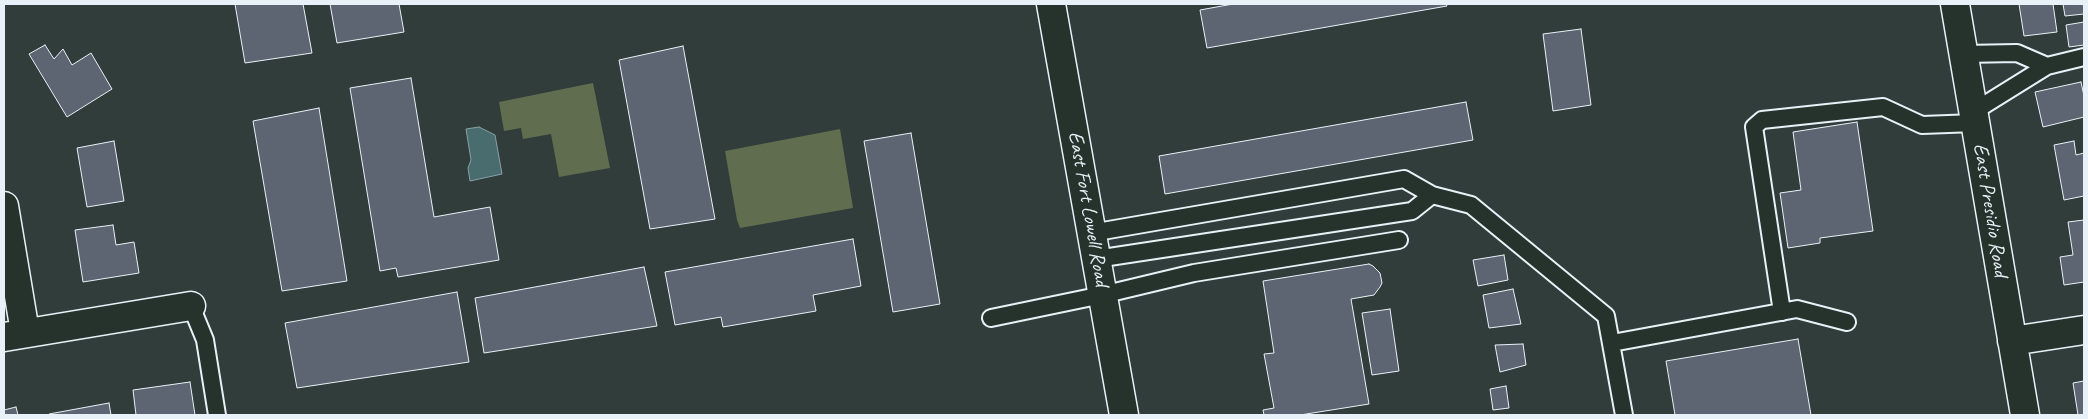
<!DOCTYPE html>
<html>
<head>
<meta charset="utf-8">
<style>
  body { margin:0 }
  #map { position:relative; width:2088px; height:419px; overflow:hidden; background:#313d3b; font-family:Caveat,sans-serif }
  canvas { display:block }
  .frame { position:absolute; inset:0; border:5px solid #e8f1f8; pointer-events:none }
</style>
</head>
<body>
<div id="map">
<canvas width="2088" height="419"></canvas>
<div class="frame"></div>
</div>
<script>
const ctx = document.querySelector('canvas').getContext('2d');
ctx.lineJoin = 'round';
function fillPath(path, color) { ctx.fillStyle = color; ctx.fill(path, 'evenodd'); }
const shape = rows => new Path2D(rows.map(r => 'M' + r).join(''));
function trace(path, color, width, dash) { ctx.strokeStyle = color; ctx.lineWidth = width; ctx.lineCap = dash ? 'butt' : 'round'; ctx.setLineDash(dash || []); ctx.stroke(path); }
function label(font, color, halo, rows, align = 'center') {
  ctx.font = font + ' Caveat,sans-serif'; ctx.lineWidth = 4; ctx.setLineDash([]); ctx.textBaseline = 'middle'; ctx.strokeStyle = halo; ctx.fillStyle = color; for (const [text, x, y, turn = 0] of rows) {
    ctx.save(); ctx.translate(x, y); ctx.rotate((+turn || 0) * Math.PI / 180); ctx.textAlign = isNaN(turn) ? turn : align; if (halo) ctx.strokeText(text, 0, 0); ctx.fillText(text, 0, 0); ctx.restore();
  }
}
const green = shape([
  [593,83,610,168,559,177,551,134,523,139,521,128,504,131,499,102],
  [840,129,853,208,740,228,737,220,725,151]
]);
const water = shape([
  [479,127,495,135,502,174,470,181,468,168,471,160,466,129,479,127]
]);
const building = shape([
  [235,4,303,4,312,53,245,63,235,4],
  [330,4,399,4,404,32,337,43,330,4],
  [1233,4,1446,4,1447,6,1207,48,1200,10,1233,4],
  [2019,4,2053,4,2057,32,2024,36,2019,4],
  [2063,4,2084,4,2084,14,2065,16,2063,4],
  [2084,22,2084,45,2069,47,2066,25,2084,22],
  [1581,29,1591,105,1553,111,1543,34,1581,29],
  [45,45,54,59,63,49,72,65,91,53,112,89,67,117,29,54,45,45],
  [683,46,715,219,650,229,619,60,683,46],
  [411,78,434,217,490,207,499,260,398,277,396,268,380,271,350,88,411,78],
  [2081,82,2084,96,2084,117,2043,127,2035,92,2081,82],
  [1466,102,1473,140,1165,194,1159,156,1466,102],
  [319,108,347,281,282,291,253,121,319,108],
  [1857,122,1873,231,1820,238,1820,243,1788,248,1780,193,1801,190,1793,132,1857,122],
  [911,133,940,304,893,312,864,141,911,133],
  [114,141,124,201,87,207,77,148,114,141],
  [2074,141,2076,155,2084,153,2084,196,2064,200,2054,145,2074,141],
  [2084,220,2084,282,2064,285,2060,257,2073,255,2068,222,2084,220],
  [113,225,116,245,134,242,139,273,83,282,75,230,113,225],
  [853,239,861,286,813,295,816,311,723,327,721,317,675,325,665,272,853,239],
  [1504,255,1508,280,1478,286,1473,260,1504,255],
  [1369,264,1373,266,1380,273,1382,283,1380,287,1374,295,1351,299,1369,404,1300,415,1264,415,1263,410,1274,408,1264,354,1274,353,1263,281,1369,264],
  [644,267,657,326,484,353,475,298,644,267],
  [1513,289,1521,324,1489,328,1483,295,1513,289],
  [457,292,469,362,297,388,285,323,457,292],
  [1390,309,1399,371,1372,375,1362,313,1390,309],
  [1798,339,1811,415,1675,415,1666,361,1798,339],
  [1523,344,1526,365,1500,372,1495,345,1523,344],
  [2084,381,2084,415,2078,415,2073,383,2084,381],
  [190,382,195,415,136,415,133,390,190,382],
  [1506,386,1509,408,1493,410,1490,389,1506,386],
  [109,403,111,415,50,415,49,414,109,403],
  [16,407,18,415,4,415,4,410,16,407]
]);
const lane = shape([
  [1963,54,2017,53,2047,66],
  [1973,112,2047,66,2084,57],
  [1432,195,1471,205,1606,316,1624,415],
  [1091,233,1404,179,1432,195,1412,211,1096,259],
  [191,306,205,340,217,415],
  [1782,312,1754,127,1762,120,1883,107,1922,125,1975,123],
  [991,318,1102,295,1194,273,1399,240],
  [1612,343,1797,309,1847,322]
]);
const street = shape([
  [1955,4,2025,415],
  [4,206,25,332],
  [4,337,191,306],
  [2012,341,2084,330]
]);
const secondary = shape([
  [1051,4,1124,415]
]);
const streetNames = [
  ["East Fort Lowell Road",1088,209,80],
  ["East Presidio Road",1990,210,81]
];
fillPath(green, '#606d4f');
fillPath(water, '#496c6f');
trace(water, '#89a1a6', 1);
fillPath(building, '#5e6572');
trace(building, '#e8f1f8', 1);
trace(lane, '#e8f1f8', 20);
trace(street, '#e8f1f8', 31);
trace(secondary, '#e8f1f8', 31);
trace(lane, '#26332d', 16);
trace(street, '#26332d', 28);
trace(secondary, '#26332d', 28);
label('21px', '#e8f1f8', '#26332d', streetNames);
</script>
</body>
</html>
